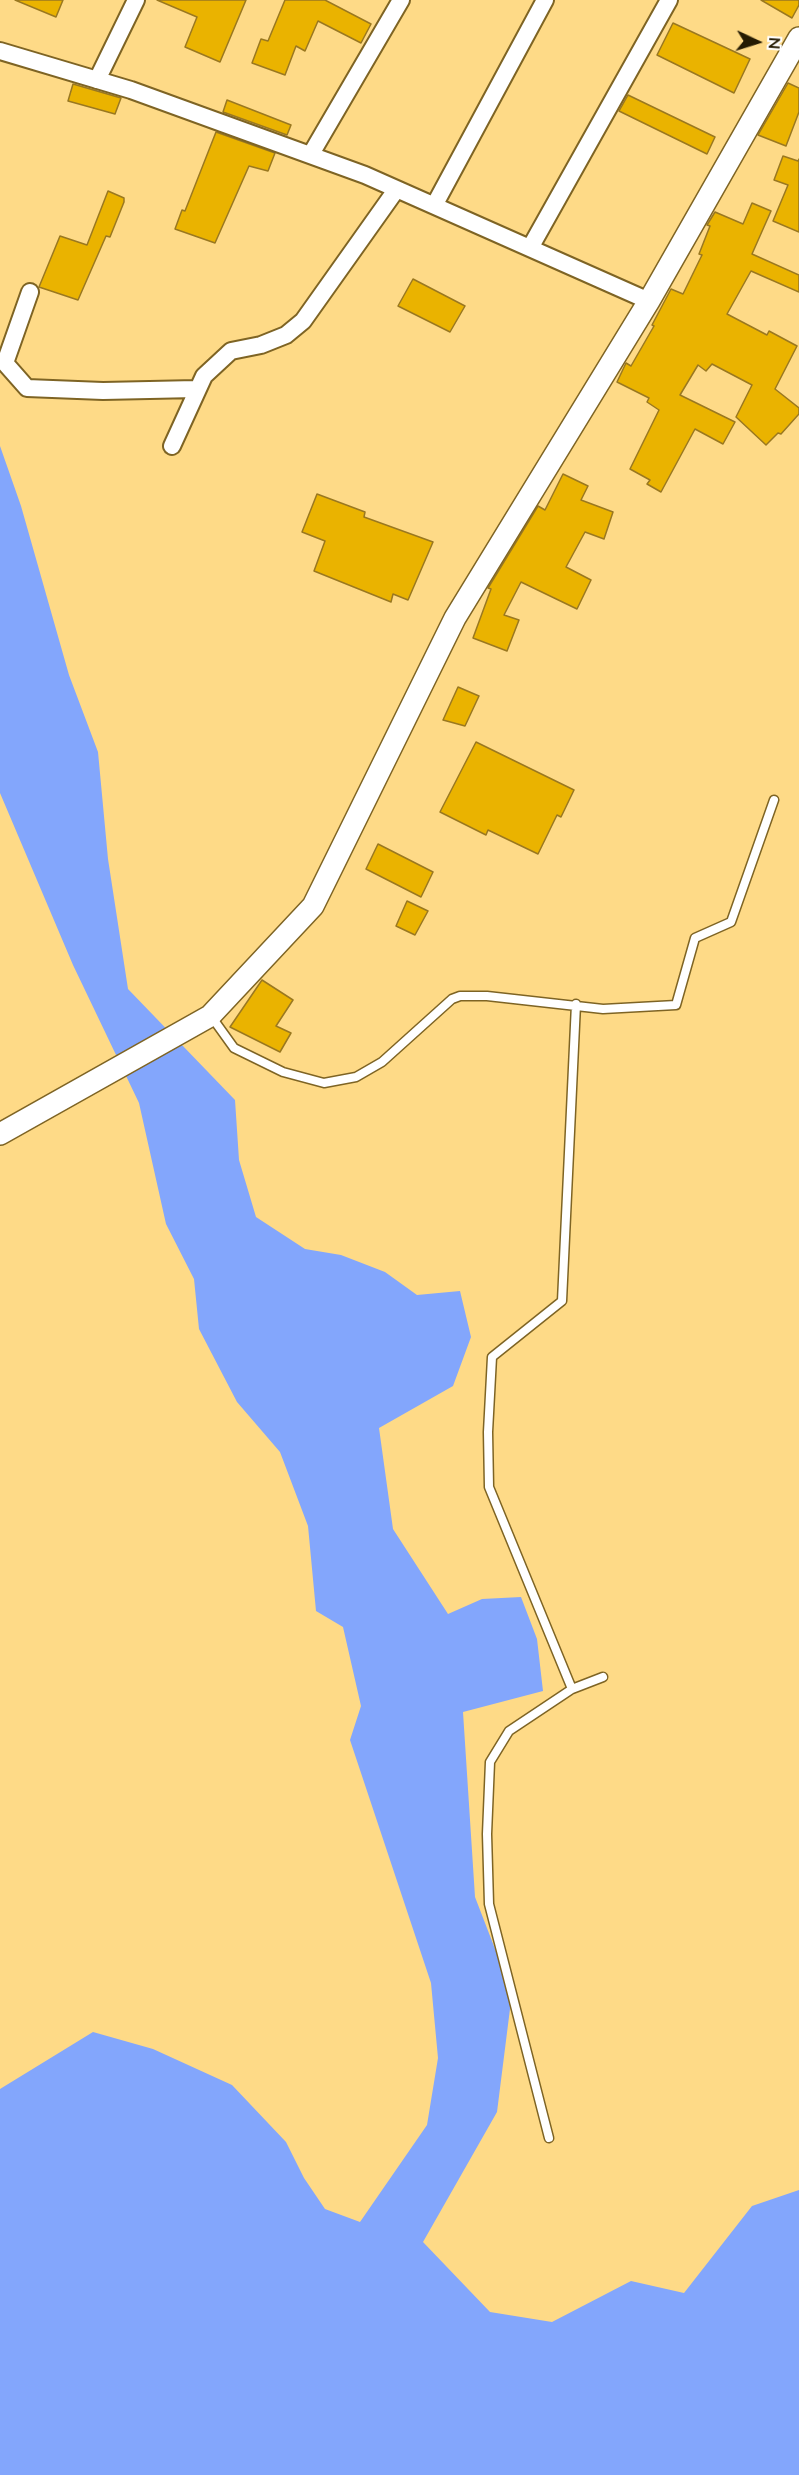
<!DOCTYPE html>
<html>
<head>
<meta charset="utf-8">
<style>
  body { margin:0 }
  #map { position:relative; width:799px; height:2475px; overflow:hidden; background:#feda87; font-family:Mulish,sans-serif }
  canvas { display:block }
  .north { position:absolute; left:727px; top:12px; width:60px; height:60px; -webkit-text-stroke:4px #fff; paint-order:stroke; rotate:94deg; font-size:16px; font-weight:700; line-height:24px; text-align:center; color:#251b02 }
  .north::after { content:''; display:block; margin:auto; width:21px; height:27px; background:#251b02; clip-path:polygon(50% 0,100% 100%,50% 72%,0 100%) }
</style>
</head>
<body>
<div id="map">
<canvas width="799" height="2475"></canvas>
<div class="north">N</div>
</div>
<script>
const ctx = document.querySelector('canvas').getContext('2d');
ctx.lineJoin = 'round';
function fillPath(path, color) { ctx.fillStyle = color; ctx.fill(path, 'evenodd'); }
const shape = rows => new Path2D(rows.map(r => 'M' + r).join(''));
function trace(path, color, width, dash) { ctx.strokeStyle = color; ctx.lineWidth = width; ctx.lineCap = dash ? 'butt' : 'round'; ctx.setLineDash(dash || []); ctx.stroke(path); }
const water = shape([
  [0,446,21,506,69,675,98,752,108,859,128,989,235,1100,239,1160,256,1217,305,1249,341,1255,385,1272,417,1295,460,1291,471,1337,453,1386,379,1428,393,1529,448,1614,482,1599,521,1597,537,1639,543,1691,463,1712,475,1897,512,1993,497,2112,423,2242,490,2312,552,2322,631,2281,684,2293,752,2206,799,2190,799,2475,0,2475,0,2089,93,2032,153,2049,232,2085,286,2142,304,2178,325,2209,360,2222,427,2125,438,2058,431,1983,350,1740,361,1706,343,1627,316,1611,308,1526,280,1452,237,1402,199,1329,194,1279,166,1224,139,1103,73,965,0,793]
]);
const building = shape([
  [15,0,63,0,56,17,15,0],
  [157,0,246,0,220,62,185,47,197,17,157,0],
  [285,0,325,0,371,24,361,43,318,21,305,51,296,46,285,75,252,63,261,39,268,41,285,0],
  [761,0,799,0,799,5,792,18,761,0],
  [673,23,750,59,734,93,657,55,673,23],
  [788,83,799,88,799,112,786,146,758,135,788,83],
  [73,84,121,98,115,114,68,101,73,84],
  [628,95,715,137,707,154,619,111,628,95],
  [227,100,291,125,287,135,223,112,227,100],
  [216,132,275,153,268,171,249,166,215,243,175,229,182,210,185,211,216,132],
  [783,156,798,161,799,159,799,232,773,221,788,185,774,180,783,156],
  [108,191,124,198,124,202,110,237,106,236,78,300,39,287,60,236,87,245,108,191],
  [752,203,771,211,752,254,799,275,799,292,751,271,727,314,767,335,769,331,797,346,775,389,799,408,799,414,781,434,778,433,766,445,736,417,752,385,712,364,706,371,698,365,680,395,735,422,723,444,695,429,661,492,647,484,650,480,630,469,659,410,647,402,649,398,617,382,626,363,631,366,654,326,652,325,671,289,683,294,702,255,699,254,710,226,707,225,715,212,743,224,752,203],
  [413,279,465,306,450,332,398,306,413,279],
  [563,474,588,486,581,500,613,512,604,539,585,532,566,567,591,580,577,609,521,582,504,615,519,620,507,651,473,638,491,589,488,588,538,506,545,510,563,474],
  [317,494,365,512,364,517,433,542,408,600,393,594,391,602,314,571,325,541,302,532,317,494],
  [458,687,479,696,465,726,443,720,458,687],
  [476,742,574,790,561,817,557,815,538,854,488,830,486,835,440,812,476,742],
  [378,844,433,872,421,897,366,869,378,844],
  [407,901,428,911,415,935,396,926,407,901],
  [262,980,293,1000,276,1026,291,1033,280,1052,230,1027,262,980]
]);
const service = shape([
  [211,1016,234,1048,283,1072,324,1083,356,1077,382,1062,452,999,460,996,487,996,603,1009,676,1005,695,938,731,922,774,800],
  [572,1689,603,1677],
  [549,2138,489,1904,487,1834,490,1762,509,1731,572,1689,489,1487,488,1432,492,1357,562,1301,576,1004]
]);
const minor = shape([
  [0,51,131,90,365,175,649,301],
  [97,80,136,0],
  [311,154,401,0],
  [435,204,545,0],
  [530,248,669,0],
  [30,292,5,363,27,388,103,391,196,389],
  [172,446,204,376,231,351,261,345,286,335,303,321,396,190]
]);
const tertiary = shape([
  [0,1134,210,1016,313,906,455,618,649,301,799,38]
]);
fillPath(water, '#83a6fc');
fillPath(building, '#eab300');
trace(building, '#9a7820', 1.5);
trace(service, '#7e6424', 11);
trace(minor, '#7e6424', 20);
trace(tertiary, '#7e6424', 24);
trace(service, '#fff', 8);
trace(minor, '#fff', 16);
trace(tertiary, '#fff', 21);
</script>
</body>
</html>
